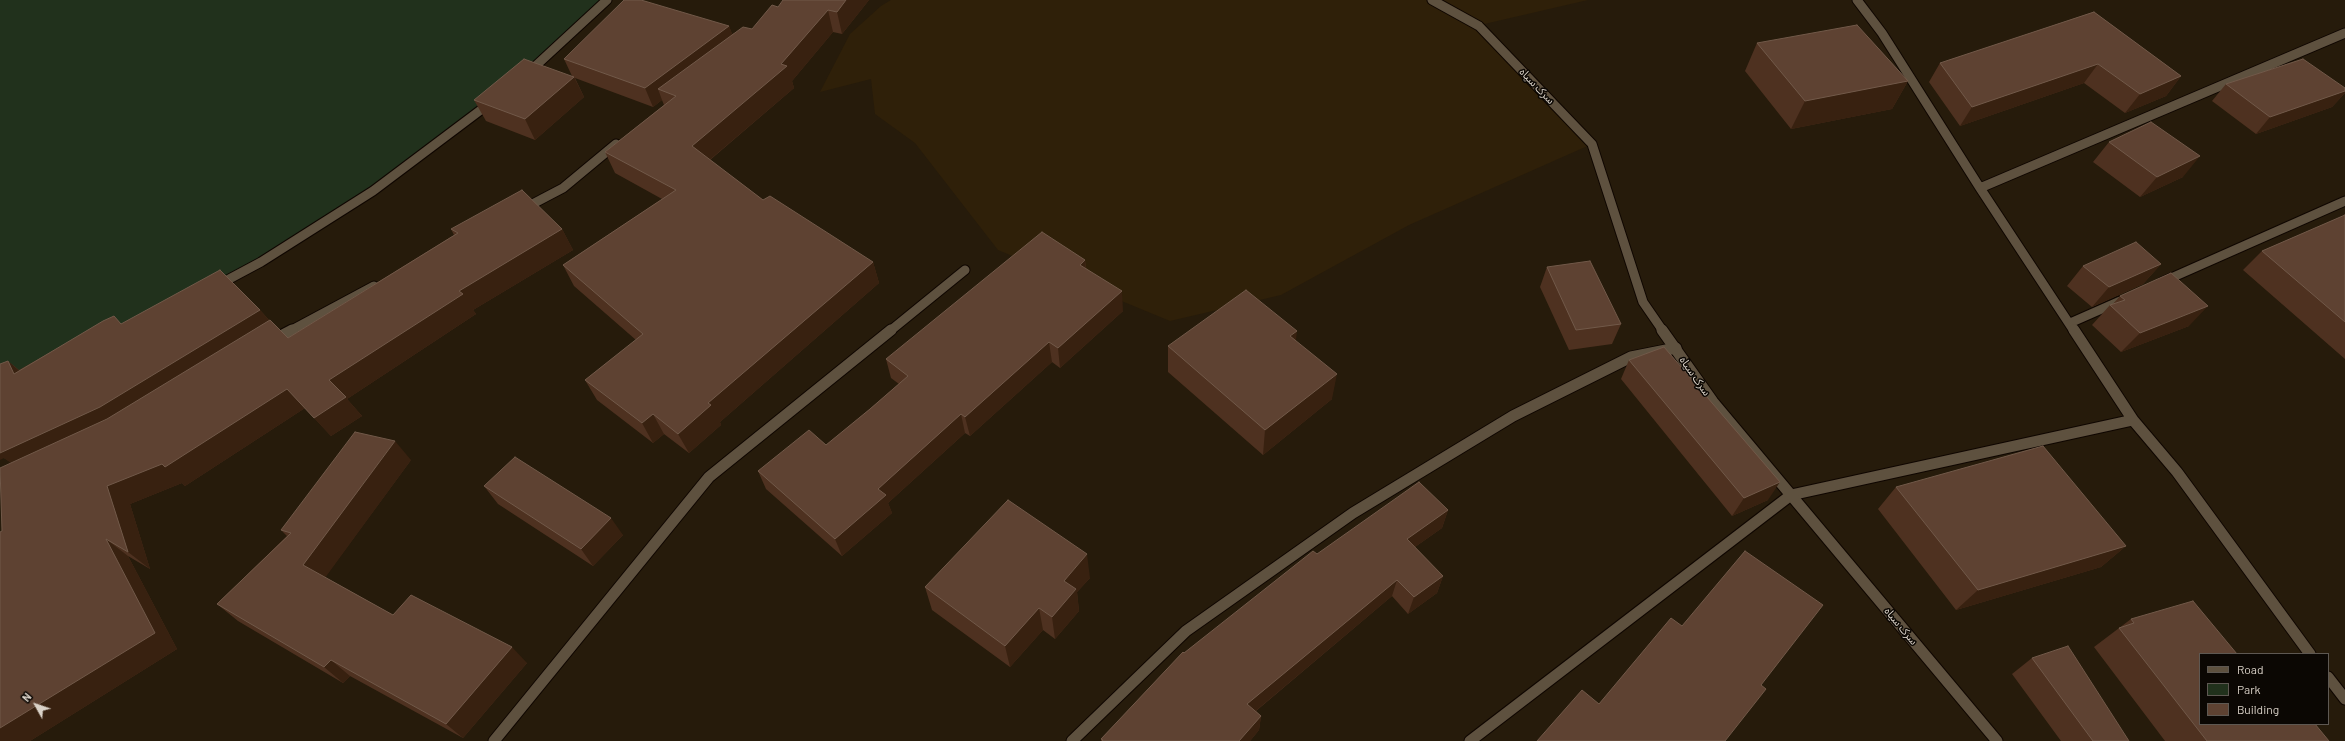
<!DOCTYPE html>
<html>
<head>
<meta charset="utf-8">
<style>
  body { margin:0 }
  #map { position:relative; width:2345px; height:741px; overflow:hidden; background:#261b0b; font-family:Barlow,sans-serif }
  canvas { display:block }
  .legend { position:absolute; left:2199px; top:653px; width:130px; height:72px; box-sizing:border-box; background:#0b0703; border:1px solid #5e5852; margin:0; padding:5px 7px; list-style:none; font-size:12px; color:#dad2c8 }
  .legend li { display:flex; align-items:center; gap:8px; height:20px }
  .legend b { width:20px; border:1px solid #5e5852 }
  .north { position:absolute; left:16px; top:685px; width:40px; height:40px; -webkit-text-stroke:3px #0b0703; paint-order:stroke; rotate:310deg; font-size:11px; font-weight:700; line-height:16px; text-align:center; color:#dad2c8 }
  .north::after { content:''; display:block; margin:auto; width:14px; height:18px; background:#dad2c8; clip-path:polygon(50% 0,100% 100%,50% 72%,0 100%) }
</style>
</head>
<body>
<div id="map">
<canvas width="2345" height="741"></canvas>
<ul class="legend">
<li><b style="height:5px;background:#5e513f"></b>Road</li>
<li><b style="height:11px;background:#21311c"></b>Park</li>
<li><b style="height:11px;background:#5e4232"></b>Building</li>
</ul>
<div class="north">N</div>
</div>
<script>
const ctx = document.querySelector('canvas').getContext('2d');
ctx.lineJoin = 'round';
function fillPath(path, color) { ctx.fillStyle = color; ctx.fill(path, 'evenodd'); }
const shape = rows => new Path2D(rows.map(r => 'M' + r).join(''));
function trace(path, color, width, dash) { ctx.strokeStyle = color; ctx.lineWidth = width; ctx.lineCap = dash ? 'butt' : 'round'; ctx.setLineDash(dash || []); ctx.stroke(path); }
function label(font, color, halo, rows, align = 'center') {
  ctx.font = font + ' Barlow,"Noto Sans Arabic",sans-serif'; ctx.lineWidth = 3; ctx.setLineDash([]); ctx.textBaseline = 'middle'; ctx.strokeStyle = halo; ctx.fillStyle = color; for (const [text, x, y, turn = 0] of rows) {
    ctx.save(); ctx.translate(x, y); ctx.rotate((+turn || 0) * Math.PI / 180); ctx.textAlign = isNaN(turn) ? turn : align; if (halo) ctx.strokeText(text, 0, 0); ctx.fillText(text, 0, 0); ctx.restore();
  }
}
const built = shape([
  [891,0,1588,0,1480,25,1592,144,1409,225,1281,295,1170,321,998,250,915,143,875,114,871,79,820,92,850,34,881,6]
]);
const green = shape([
  [0,0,607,0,524,77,373,191,261,262,0,385]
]);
const minorFar1 = shape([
  [1857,0,1882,33,1980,188,2074,331],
  [529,72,607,0],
  [1980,188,2345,33],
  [523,209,563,188,616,144],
  [2162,282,2345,201],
  [218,285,261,262,373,191,490,103],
  [2070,323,2120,301],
  [290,331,374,286],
  [890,331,965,270]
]);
const minor = shape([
  [2074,330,2133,420,2177,472,2310,654],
  [273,340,292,330],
  [2328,677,2345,699],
  [494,741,709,477,891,330],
  [1072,741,1186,631,1353,513,1513,416,1631,357,1676,348],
  [1470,741,1791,495,2133,420]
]);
const tertiaryFar1 = shape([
  [1432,0,1479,26,1592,144,1643,302,1663,331]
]);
const tertiary = shape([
  [1662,330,1713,402,1997,741]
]);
const wall = shape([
  [869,0,842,34,833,32,792,81,794,88,710,160,763,200,873,262,879,283,720,422,721,425,689,453,664,434,653,443,597,400,585,380,636,340,574,286,563,265,662,199,615,173,605,152,664,105,662,100,653,107,575,78,584,97,535,140,486,121,474,100,572,76,564,59,729,26,732,34,752,29,778,7],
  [2094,12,2181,76,2166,96,2125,113,2084,83,1960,126,1929,82,1940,63],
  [1757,43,1908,81,1892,109,1791,129,1745,71],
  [2226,84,2345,88,2345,93,2332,107,2256,134,2212,101],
  [2109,142,2183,177,2140,197,2093,162],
  [2345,214,2345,359,2243,270,2262,251,2345,215,2344,215],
  [451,229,562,229,573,250,473,310,476,314,347,399,362,416,331,436,305,408,185,486,182,483,130,504,150,569,128,556,177,649,30,741,0,741,2,531,12,463,4,458,8,361,19,370,114,316,121,324,260,310,269,320,288,338,454,235],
  [1085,260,1086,268,1123,311,1060,368,1052,362,970,436,965,433,888,503,892,513,842,556,766,489,758,471,826,445,870,409,899,384,891,378,886,359],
  [2161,264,2143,284,2092,307,2067,286,2083,266],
  [1547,267,1621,324,1612,344,1569,350,1540,287],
  [2120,296,2189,326,2121,352,2092,325,2110,305,2112,305],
  [1296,341,1332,399,1263,455,1168,372,1168,346],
  [1629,360,1768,500,1732,516,1621,379],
  [411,460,325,577,393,615,527,663,463,738,350,676,343,683,238,621,217,604,287,536,281,530],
  [484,486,623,535,593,566,498,504],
  [1896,487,2126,546,2101,567,1956,610,1878,509],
  [1448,510,1442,528,1415,547,1443,576,1437,593,1408,614,1392,596,1256,711,1261,716,1259,730,1250,741,1101,741,1101,739,1184,653,1317,554],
  [1090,578,1077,592,1079,611,1055,639,1043,630,1010,667,932,610,925,587],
  [2131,619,2200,654,2329,741,2165,741,2094,647],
  [2032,658,2129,741,2061,741,2012,674]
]);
const shadedWall = shape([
  [846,0,869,0,842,34,837,12],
  [828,10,833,32,792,81,794,88,700,168,692,146,781,64],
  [729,26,736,44,658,89,662,100,653,107,645,88],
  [2098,64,2084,83,1960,126,1972,107],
  [2181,76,2166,96,2125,113,2140,94],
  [574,77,584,97,535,140,525,119],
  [1908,81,1892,109,1791,129,1805,101],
  [2345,91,2345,93,2332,107,2256,134,2270,117],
  [2200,156,2183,177,2140,197,2157,177],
  [562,229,573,250,473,310,476,314,347,399,362,416,331,436,314,418,329,380,459,291],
  [1085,260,1087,280,1080,265],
  [873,262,879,283,720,422,721,425,689,453,678,434,708,403],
  [2161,264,2143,284,2092,307,2109,287],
  [1122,291,1123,311,1060,368,1058,348],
  [2208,306,2189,326,2121,352,2140,333],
  [260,310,277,329,23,472,4,458,0,460,0,429],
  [1297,331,1294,358,1290,336],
  [1049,342,1052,362,970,436,965,417],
  [8,361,30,380,14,374],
  [1337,374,1332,399,1263,455,1265,430],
  [287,389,305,408,185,486,182,483,130,504,150,569,128,552,107,486],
  [653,414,664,434,653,443,642,423],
  [961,414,965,433,888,503,892,513,842,556,835,539,878,489],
  [395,441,411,460,322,582,303,565],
  [1780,482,1768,500,1732,516,1744,498],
  [1448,510,1442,528,1402,556,1407,539],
  [611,518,623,535,593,566,581,549],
  [106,539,128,556,177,649,30,741,0,741,0,728],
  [2126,546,2101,567,1956,610,1978,590],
  [1087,554,1090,578,1077,592,1079,611,1055,639,1052,617,1064,581],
  [1443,576,1437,593,1408,614,1414,597],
  [1397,580,1392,596,1246,719,1247,704],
  [1039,608,1043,630,1010,667,1005,646],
  [512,647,527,663,463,738,446,724],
  [331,660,350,676,343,683,324,667],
  [1261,716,1259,730,1250,741,1239,741]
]);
const building = shape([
  [624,0,641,0,729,26,645,88,564,59,624,0],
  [783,0,846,0,837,12,828,10,781,64,787,66,692,146,763,200,770,196,873,262,708,403,711,405,678,434,653,414,642,423,585,380,643,334,563,265,676,190,605,152,676,96,658,89,743,27,752,29,772,5,778,7,783,0],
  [2094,12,2181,76,2140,94,2098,64,1972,107,1940,63,2094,12],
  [1857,25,1908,81,1805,101,1757,43,1857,25],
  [524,59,574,77,525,119,474,100,524,59],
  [2303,59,2345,88,2345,91,2270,117,2226,84,2303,59],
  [2151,122,2200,156,2157,177,2109,142,2151,122],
  [522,190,562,229,459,291,463,294,329,380,346,397,314,418,287,389,165,467,162,464,107,486,128,552,106,539,155,633,0,728,0,532,2,531,0,468,107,419,270,320,288,338,458,233,451,229,522,190],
  [2345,215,2345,322,2262,251,2345,215],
  [1042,232,1085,260,1080,265,1122,291,1058,348,1049,342,965,417,961,414,878,489,886,495,835,539,758,471,809,430,826,445,870,409,908,376,886,359,1042,232],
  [2136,242,2161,264,2109,287,2083,266,2136,242],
  [1590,261,1621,324,1576,330,1547,267,1590,261],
  [220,270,260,310,100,407,0,453,0,364,8,361,14,374,103,321,114,316,121,324,220,270],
  [2171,273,2208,306,2140,333,2110,305,2125,300,2120,296,2171,273],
  [1246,290,1297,331,1290,336,1337,374,1265,430,1168,346,1246,290],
  [1664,347,1780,482,1744,498,1629,360,1664,347],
  [355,432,395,441,303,565,393,615,411,595,512,647,446,724,331,660,324,667,217,604,291,533,281,530,355,432],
  [2043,446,2126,546,1978,590,1896,487,2043,446],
  [515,457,611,518,581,549,484,486,515,457],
  [1419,482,1448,510,1407,539,1443,576,1414,597,1397,580,1247,704,1261,716,1239,741,1102,741,1103,740,1101,739,1183,652,1184,653,1313,551,1317,554,1419,482],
  [1008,500,1087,554,1064,581,1076,589,1052,617,1039,608,1005,646,925,587,1008,500],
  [1745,551,1823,605,1761,685,1766,689,1725,741,1537,741,1582,690,1599,704,1671,618,1682,626,1745,551],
  [2193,601,2237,654,2200,654,2200,724,2315,724,2329,741,2207,741,2119,628,2134,623,2131,619,2193,601],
  [2068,646,2129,741,2093,741,2032,658,2068,646]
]);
const streetNames = [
  ["سرک سیاه",1537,86,46],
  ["سرک سیاه",1695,376,55],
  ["سرک سیاه",1901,626,50]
];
fillPath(built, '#2f2009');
fillPath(green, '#21311c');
trace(minorFar1, '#0f0600', 11);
trace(minor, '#0f0600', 13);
trace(tertiaryFar1, '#0f0600', 11);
trace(tertiary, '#0f0600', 13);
trace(minorFar1, '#5e513f', 9);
trace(minor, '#5e513f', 11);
trace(tertiaryFar1, '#5e513f', 9);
trace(tertiary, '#5e513f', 11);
fillPath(wall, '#4e3120');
fillPath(shadedWall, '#382110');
fillPath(building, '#5e4232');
trace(building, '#715949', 1);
label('11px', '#dad2c8', '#0b0703', streetNames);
</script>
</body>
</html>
